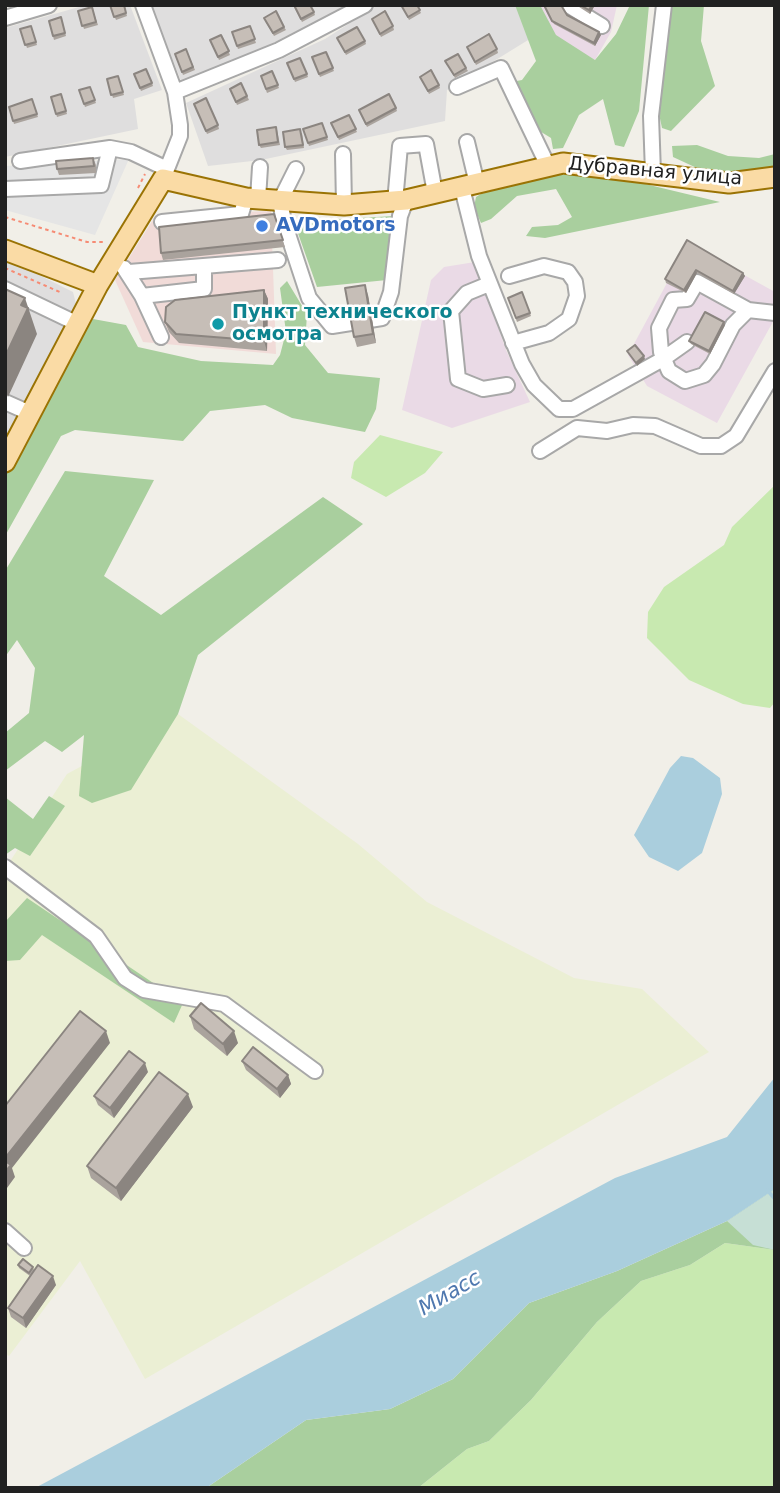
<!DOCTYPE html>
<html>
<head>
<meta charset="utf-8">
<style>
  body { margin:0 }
  #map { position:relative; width:780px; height:1493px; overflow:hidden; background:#f1efe8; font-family:"DejaVu Sans",sans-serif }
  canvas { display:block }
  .frame { position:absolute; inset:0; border:7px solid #212121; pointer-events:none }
</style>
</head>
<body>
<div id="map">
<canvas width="780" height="1493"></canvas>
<div class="frame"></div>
</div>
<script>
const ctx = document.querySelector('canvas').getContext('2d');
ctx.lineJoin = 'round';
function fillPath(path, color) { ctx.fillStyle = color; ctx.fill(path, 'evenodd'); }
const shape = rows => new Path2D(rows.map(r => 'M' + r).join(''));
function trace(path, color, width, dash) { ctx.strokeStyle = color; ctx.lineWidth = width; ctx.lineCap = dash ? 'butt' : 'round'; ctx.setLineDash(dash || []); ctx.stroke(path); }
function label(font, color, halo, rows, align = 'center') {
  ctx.font = font + ' "DejaVu Sans",sans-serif'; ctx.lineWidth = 5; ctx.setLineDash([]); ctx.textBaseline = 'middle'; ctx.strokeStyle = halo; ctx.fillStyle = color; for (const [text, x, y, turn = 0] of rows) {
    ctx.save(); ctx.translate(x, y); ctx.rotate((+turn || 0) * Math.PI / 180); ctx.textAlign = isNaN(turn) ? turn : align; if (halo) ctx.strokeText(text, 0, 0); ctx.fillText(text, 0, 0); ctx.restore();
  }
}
const residential = shape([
  [86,5,130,5,162,90,134,99,138,129,5,157,5,28],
  [151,5,348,5,261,49,181,81],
  [378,5,516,5,533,37,447,90,445,121,261,160,208,166,186,103,325,39],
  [5,258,73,292,77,308,5,443]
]);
const commercial = shape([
  [271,211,276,354,143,342,115,280,156,215]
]);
const industrial = shape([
  [533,5,617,5,611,32,595,60,549,35],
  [688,244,775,292,775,318,717,423,647,386,628,355],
  [475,262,506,350,530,402,452,428,402,410,431,280,444,267]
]);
const farmland = shape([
  [178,714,358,844,427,902,574,978,642,989,709,1052,145,1379,80,1261,9,1356,5,1354,5,869,67,774]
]);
const grass = shape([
  [380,435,443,452,425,473,386,497,351,478,354,462],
  [775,485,775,702,770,708,743,704,689,680,647,638,648,612,664,587,724,545,732,527],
  [725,1243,775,1250,775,1488,418,1488,467,1449,489,1441,531,1400,597,1322,641,1281,690,1265]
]);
const forest = shape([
  [515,5,540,5,556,35,595,60,616,34,630,5,649,5,639,111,624,147,615,145,603,99,579,115,563,148,553,149,551,138,533,127,511,82,522,80,536,61],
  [671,5,704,5,701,41,715,86,671,131,662,128,659,114],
  [697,145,728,156,759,158,775,154,775,169,748,174,699,169,673,157,672,146],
  [541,174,587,175,641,183,720,202,545,238,526,236,532,227,558,225,572,217,556,189,517,196,491,219,481,223,474,207,476,197,490,188],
  [393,216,387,280,317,287,294,222],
  [287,281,307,314,305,345,328,373,380,378,376,409,365,432,292,418,265,405,210,411,183,441,75,430,61,436,5,536,5,464,93,319,126,325,138,347,201,361,273,365,280,355,286,332,280,288],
  [65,471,154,480,104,576,161,615,323,497,363,524,198,655,178,714,131,790,92,803,79,796,84,735,62,752,45,741,5,771,5,733,29,713,35,668,17,640,5,657,5,571],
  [49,796,65,806,30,856,15,848,5,855,5,797,33,819],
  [27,898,183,1003,174,1023,42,935,20,960,5,961,5,922],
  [775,1189,775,1250,725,1243,690,1265,641,1281,597,1322,531,1400,489,1441,467,1449,418,1488,206,1488,306,1420,390,1409,453,1379,529,1303,617,1271,727,1221]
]);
const wetland = shape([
  [775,1189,775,1250,753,1245,727,1221]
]);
const parking = shape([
  [129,159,95,235,5,210,5,166]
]);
const water = shape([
  [681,756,693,758,720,778,722,794,702,853,678,871,649,857,634,835,670,768],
  [775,1077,775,1189,727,1221,617,1271,529,1303,453,1379,390,1409,306,1420,206,1488,35,1488,615,1178,727,1137]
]);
const stream = shape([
  [767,1190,775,1199]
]);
const path = shape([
  [138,188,145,174],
  [5,217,87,242,105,242],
  [5,268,62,293]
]);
const minor = shape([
  [143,5,175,92,180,125,180,136,163,179],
  [568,5,602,26],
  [5,18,49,5],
  [457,87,501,68,548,166],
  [175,92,279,50,365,5],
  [467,142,477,184],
  [343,154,344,205],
  [20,161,110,148,131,152,167,169],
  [296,169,280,201,284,222,309,298,332,326,382,318,391,292,400,216,406,200],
  [653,173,651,116,664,5],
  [462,188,479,256,522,364,534,385,559,409,573,409,663,359,687,342],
  [5,189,101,185,110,148],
  [258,199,260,167],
  [395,202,400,146,426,144,435,193],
  [162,222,241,214,246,198],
  [124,268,142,296,161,337],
  [129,272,278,260],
  [509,276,544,266,568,272,575,282,577,296,569,319,549,333,513,343],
  [489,284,467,293,451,311,458,379,483,389,507,385],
  [5,289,78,324],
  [142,296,204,289,204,266],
  [748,310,733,325,713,364,704,375,685,381,669,371,661,352,659,328,673,300,687,299,697,282,748,310,775,313],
  [5,402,32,414],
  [540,451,577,428,607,431,633,425,655,426,701,446,721,446,736,436,775,371],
  [5,867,96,936,125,978,144,990,224,1004,315,1071],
  [5,1231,24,1248]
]);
const major = shape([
  [5,250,98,285],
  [5,462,98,285,163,179,246,198,344,205,406,200,563,163,729,183,775,177]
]);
const wall = shape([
  [110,5,124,5,127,16,116,20],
  [293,5,314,12,315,15,302,22],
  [401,5,417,5,421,13,409,20],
  [543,5,567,15,599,32,601,35,595,46,554,24],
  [576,5,595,5,590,14],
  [92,7,98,25,84,29,78,11],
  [61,17,66,36,54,40,49,21],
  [372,19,393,26,394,30,381,37],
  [265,21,284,27,286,30,274,36],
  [31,26,37,45,27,48,20,29],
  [250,26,256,43,238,49,232,32],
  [221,35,230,55,219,60,210,40],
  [337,38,365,41,366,44,346,55],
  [467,47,497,49,498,53,476,65],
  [186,49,195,70,183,75,175,54],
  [326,52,334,71,320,77,312,57],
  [445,61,466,68,468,71,455,78],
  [287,63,307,74,308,77,295,82],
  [272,71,279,88,267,93,261,76],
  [134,74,152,83,153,86,141,91],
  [118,76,124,95,113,98,107,79],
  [420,77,439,85,440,88,429,94],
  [241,83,249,100,237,105,230,89],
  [90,87,96,103,85,107,79,90],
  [61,94,67,114,57,117,51,97],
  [32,99,38,117,14,124,9,107],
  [194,104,218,125,219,129,207,134],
  [396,108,397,111,367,127,360,113],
  [349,115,357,132,339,140,331,123],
  [322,123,328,140,309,146,303,129],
  [277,130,280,145,261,148,259,145],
  [302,133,304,148,287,150,285,147],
  [93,158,96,165,96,173,59,175,57,169],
  [274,214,285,247,163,260,161,253],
  [687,240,743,273,745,276,734,294,697,273,686,293,666,283,665,279],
  [264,290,268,299,267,351,179,343,169,332,165,322],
  [522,292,531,316,517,322,508,298],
  [368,295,376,343,357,347,354,337],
  [724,322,725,325,710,354,691,344,689,341],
  [190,1016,238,1043,227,1056,194,1029],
  [242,1061,288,1075,291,1084,280,1098,246,1070],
  [148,1072,114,1118,98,1105,94,1096],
  [193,1107,121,1201,91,1178,87,1166],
  [18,1265,33,1267,34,1270,56,1285,26,1328,11,1317,8,1308,30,1276,19,1268]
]);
const shadedWall = shape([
  [592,5,595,5,590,14,589,10],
  [599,32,601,35,595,46,594,43],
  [696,270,697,273,686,293,684,290],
  [743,273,745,276,734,294,733,291],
  [365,285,368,295,376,343,373,334],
  [264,290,268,299,267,351,264,341],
  [25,298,37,334,8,397,5,390,5,357,21,305],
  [724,322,725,325,710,354,709,351],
  [644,356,645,359,637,366,636,363],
  [106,1031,110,1043,12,1168,15,1177,7,1188,5,1184,5,1158],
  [234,1031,238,1043,227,1056,223,1044],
  [145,1063,148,1072,114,1118,110,1108],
  [288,1075,291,1084,280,1098,277,1089],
  [188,1094,193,1107,121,1201,116,1188],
  [53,1276,56,1285,26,1328,23,1318]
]);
const building = shape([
  [110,5,124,5,126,13,114,17,110,5],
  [294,5,310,5,314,12,301,19,294,5],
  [401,5,417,5,420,10,408,17,401,5],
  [544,5,561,5,567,15,599,32,594,43,552,21,544,5],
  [580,5,592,5,589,10,580,5],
  [92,7,96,22,82,26,78,11,92,7],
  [276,11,284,27,273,33,264,18,276,11],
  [385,11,393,26,380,34,372,19,385,11],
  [61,17,65,33,53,36,49,21,61,17],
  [31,26,36,42,25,45,20,29,31,26],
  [250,26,255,39,237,46,232,32,250,26],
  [357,27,365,41,345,52,337,38,357,27],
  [489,34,497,49,475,62,467,47,489,34],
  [221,35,229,51,218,57,210,40,221,35],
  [186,49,193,67,182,72,175,54,186,49],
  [326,52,333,68,319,74,312,57,326,52],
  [458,54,466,68,454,75,445,61,458,54],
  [300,58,307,74,294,79,287,63,300,58],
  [146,69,152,83,140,88,134,74,146,69],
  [431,70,439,85,428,91,420,77,431,70],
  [272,71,278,85,266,89,261,76,272,71],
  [118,76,123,92,111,95,107,79,118,76],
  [241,83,247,96,236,102,230,89,241,83],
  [90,87,95,100,84,104,79,90,90,87],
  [61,94,66,111,56,114,51,97,61,94],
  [389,94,396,108,366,124,359,110,389,94],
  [206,98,218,125,206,131,194,104,206,98],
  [32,99,37,114,13,121,9,107,32,99],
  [349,115,356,129,338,137,331,123,349,115],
  [322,123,327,137,308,143,303,129,322,123],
  [276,127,278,142,259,145,257,130,276,127],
  [300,129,303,145,285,147,283,132,300,129],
  [93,158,94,166,57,169,56,161,93,158],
  [274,214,283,240,161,253,159,227,274,214],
  [687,240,743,273,733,291,696,270,684,290,665,279,687,240],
  [365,285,373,334,354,337,345,288,365,285],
  [5,289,25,298,21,305,28,308,5,357,5,289],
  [264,290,264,341,176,334,165,322,166,307,175,300,264,290],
  [522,292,530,313,516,318,508,298,522,292],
  [705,312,724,322,709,351,689,341,705,312],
  [635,345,644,356,636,363,627,351,635,345],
  [201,1003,234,1031,223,1044,190,1016,201,1003],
  [80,1011,106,1031,5,1158,5,1106,80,1011],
  [253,1047,288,1075,277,1089,242,1061,253,1047],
  [129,1051,145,1063,110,1108,94,1096,129,1051],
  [159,1072,188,1094,116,1188,87,1166,159,1072],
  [5,1161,11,1165,5,1172,5,1161],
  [23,1259,33,1267,29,1273,18,1265,23,1259],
  [38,1265,53,1276,23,1318,8,1308,38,1265]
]);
const markers = [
  [262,226,7,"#3f7fe0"],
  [218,324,7,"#0f9aa8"]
];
const streetNames = [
  ["Дубравная улица",655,172,5]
];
const shopNames = [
  ["AVDmotors",276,226]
];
const cultureNames = [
  ["Пункт технического",232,313],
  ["осмотра",232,335]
];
const waterNames = [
  ["Миасс",450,1294,-30]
];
fillPath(residential, '#dfdede');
fillPath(commercial, '#f1dbd8');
fillPath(industrial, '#eadae6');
fillPath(farmland, '#ebefd4');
fillPath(grass, '#c8e9b0');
fillPath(forest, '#a9cf9e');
fillPath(wetland, '#c6dfd5');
fillPath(parking, '#e5e5e5');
fillPath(water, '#aacedd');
trace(stream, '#aacedd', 3.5);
trace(minor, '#a8a8a8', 18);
trace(major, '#9a7304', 23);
trace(path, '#f68b74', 2, [3.5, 3.5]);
trace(minor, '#fff', 14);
trace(major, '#fadba5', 19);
fillPath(wall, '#aaa39d');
fillPath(shadedWall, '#8b8580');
fillPath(building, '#c6beb7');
trace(building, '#8b8580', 2);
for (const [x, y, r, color] of markers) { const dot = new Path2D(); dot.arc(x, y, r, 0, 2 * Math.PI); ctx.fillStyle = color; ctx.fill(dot); trace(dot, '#fff', 2.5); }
label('19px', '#212121', '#fff', streetNames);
label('bold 19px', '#366cbe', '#fff', shopNames, 'left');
label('bold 19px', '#0d838f', '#fff', cultureNames, 'left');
label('italic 21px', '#4f78af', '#fff', waterNames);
</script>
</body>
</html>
